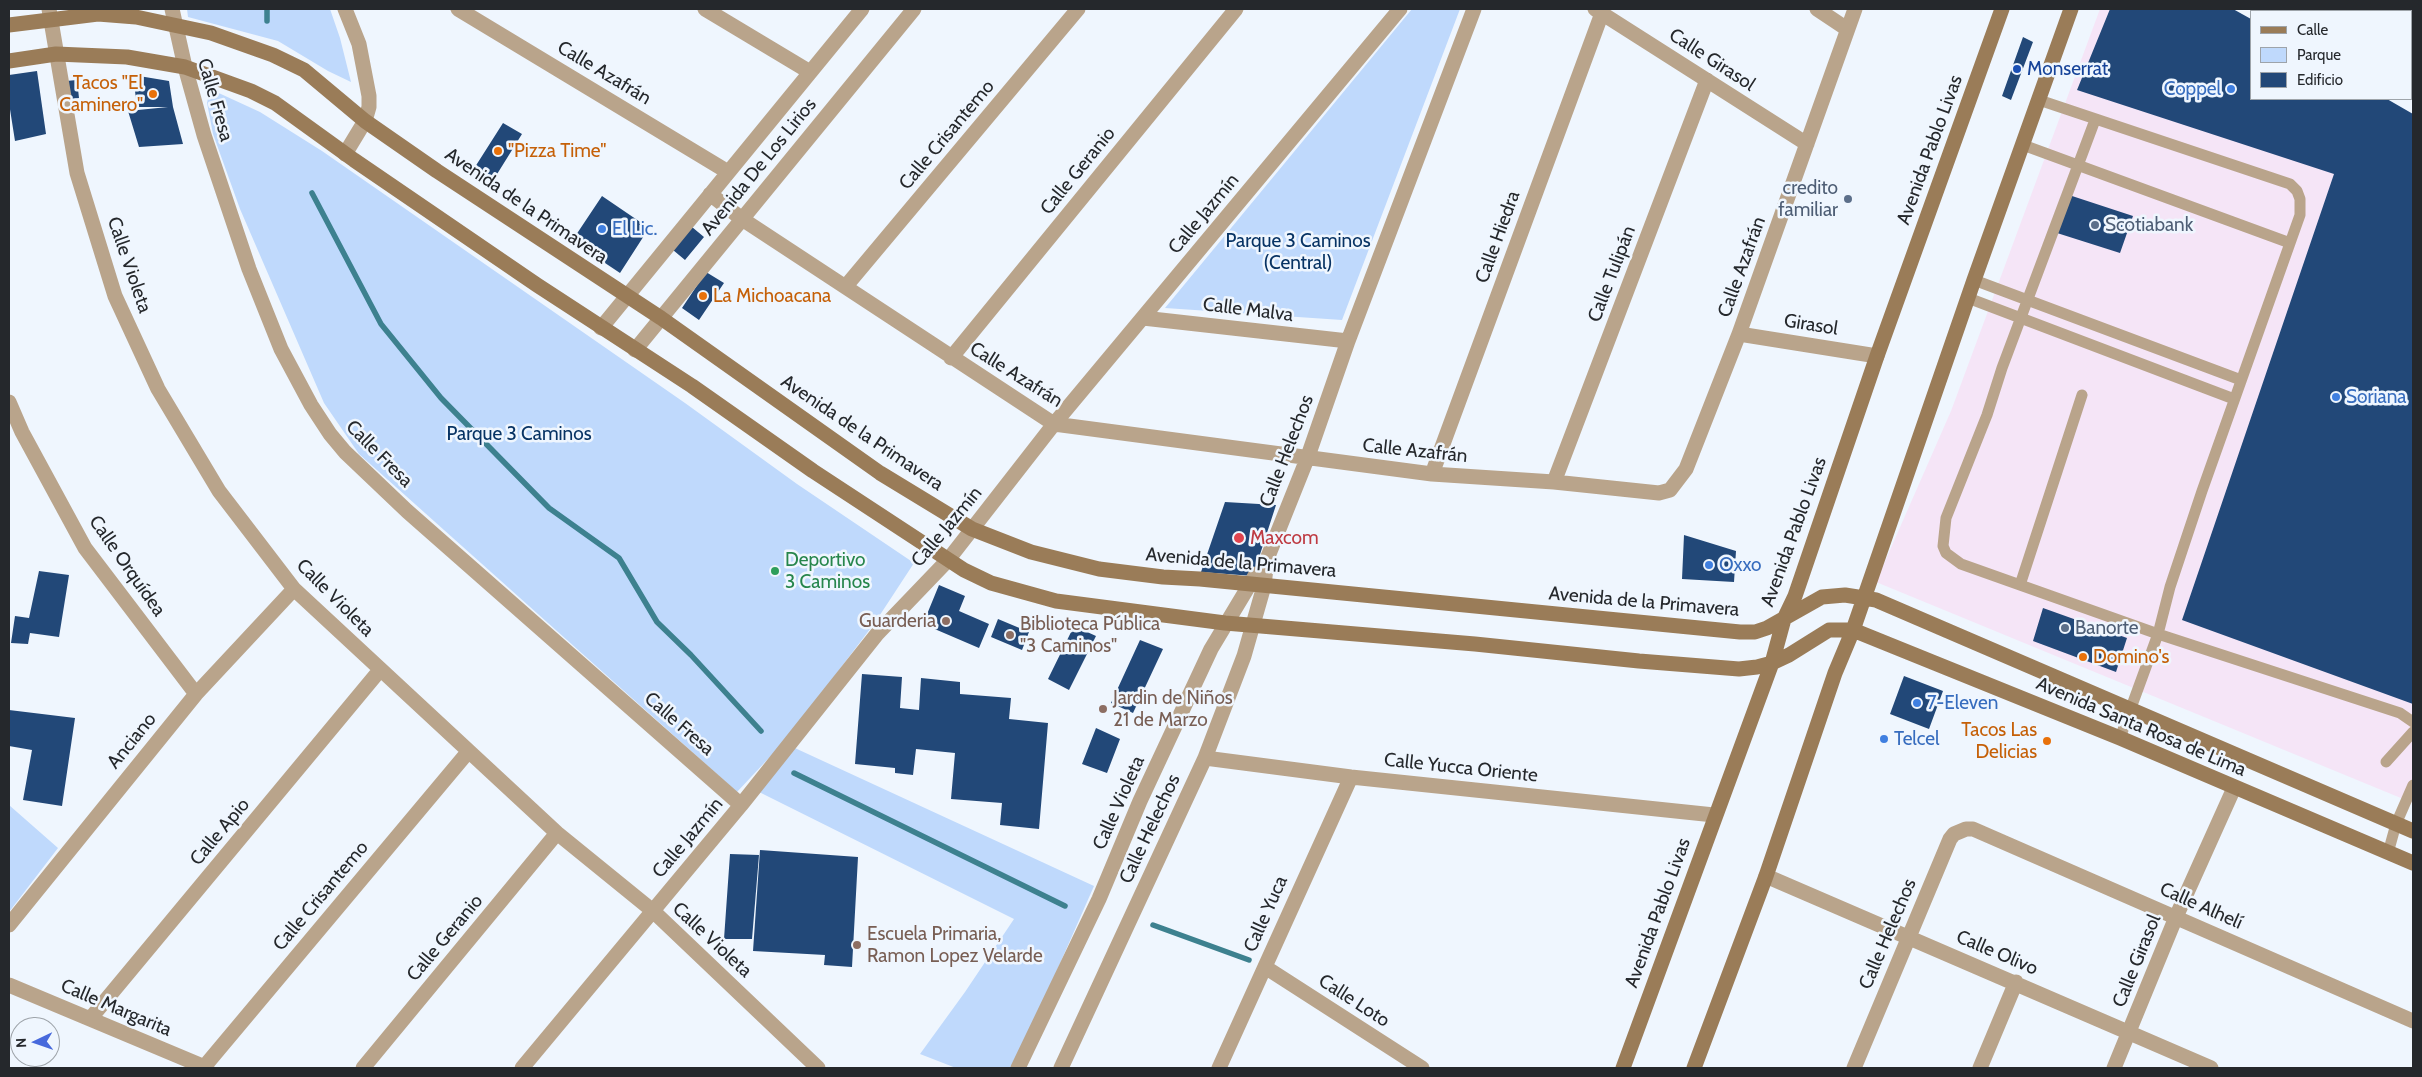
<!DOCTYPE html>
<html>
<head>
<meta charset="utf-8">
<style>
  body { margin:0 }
  #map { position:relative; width:2422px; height:1077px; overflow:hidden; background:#eff6fe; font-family:Cabin,sans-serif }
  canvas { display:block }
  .frame { position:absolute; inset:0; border:10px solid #25282c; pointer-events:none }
  .legend { position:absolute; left:2250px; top:10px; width:162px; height:90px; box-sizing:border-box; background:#eff6fe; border:1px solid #9ea4aa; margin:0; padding:6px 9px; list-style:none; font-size:15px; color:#25282c }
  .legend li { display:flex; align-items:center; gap:10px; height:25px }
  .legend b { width:25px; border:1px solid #9ea4aa }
  .north { position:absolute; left:10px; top:1017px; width:50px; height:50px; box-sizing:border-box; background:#eff6fe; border:1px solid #9ea4aa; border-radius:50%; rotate:267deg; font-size:14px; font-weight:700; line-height:20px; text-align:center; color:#25282c }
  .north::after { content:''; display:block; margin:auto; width:18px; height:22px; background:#4769dc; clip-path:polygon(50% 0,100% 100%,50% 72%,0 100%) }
</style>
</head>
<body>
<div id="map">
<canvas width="2422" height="1077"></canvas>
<div class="frame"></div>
<ul class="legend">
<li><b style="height:6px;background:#9a7c58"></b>Calle</li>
<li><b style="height:14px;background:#bfd9fc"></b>Parque</li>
<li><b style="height:14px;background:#224878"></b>Edificio</li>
</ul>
<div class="north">N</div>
</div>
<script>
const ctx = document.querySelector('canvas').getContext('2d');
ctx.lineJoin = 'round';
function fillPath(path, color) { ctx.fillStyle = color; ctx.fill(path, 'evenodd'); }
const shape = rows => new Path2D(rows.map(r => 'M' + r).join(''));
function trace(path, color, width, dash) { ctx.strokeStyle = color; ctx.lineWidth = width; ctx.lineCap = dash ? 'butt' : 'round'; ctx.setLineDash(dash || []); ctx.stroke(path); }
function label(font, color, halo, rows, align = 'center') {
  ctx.font = font + ' Cabin,sans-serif'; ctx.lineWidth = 5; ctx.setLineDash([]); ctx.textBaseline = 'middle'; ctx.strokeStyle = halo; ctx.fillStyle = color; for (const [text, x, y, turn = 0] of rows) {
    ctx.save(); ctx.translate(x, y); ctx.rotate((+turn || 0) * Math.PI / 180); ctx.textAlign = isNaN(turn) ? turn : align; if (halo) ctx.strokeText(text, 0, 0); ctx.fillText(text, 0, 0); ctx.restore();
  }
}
const commercial = shape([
  [2100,9,2232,9,2251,20,2251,99,2377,99,2413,121,2413,803,1876,582,1951,411]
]);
const green = shape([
  [187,9,330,9,340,38,351,82,328,71,278,41,188,17],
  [1412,9,1460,9,1342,320,1165,308],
  [210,89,260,112,322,151,685,403,797,484,914,563,876,621,784,743,1094,886,1014,1068,956,1068,920,1054,965,992,1014,919,755,790,781,745,737,792,359,454,324,403,240,209,213,134,207,103],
  [9,805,58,848,9,912]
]);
const stream = shape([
  [267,9,267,21],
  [312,193,381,324,441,398,549,508,619,558,657,622,691,655,761,731],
  [794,773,1065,906],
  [1153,925,1249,960]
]);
const building = shape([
  [2110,9,2233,9,2251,19,2251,99,2387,99,2413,114,2413,704,2182,620,2334,174,2077,90],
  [2023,37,2033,42,2011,100,2002,96],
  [37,71,46,134,15,141,9,103,9,75],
  [133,75,169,81,173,107,183,144,139,147,128,111,168,107,137,107],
  [77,80,79,98,69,99,66,81],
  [503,123,522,134,494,179,475,167],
  [2069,195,2133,216,2120,253,2057,233],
  [602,196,649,228,620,273,572,241],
  [692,227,704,237,685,260,673,250],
  [706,272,724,283,699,320,682,308],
  [1225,502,1276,505,1253,576,1201,572],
  [1684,535,1736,551,1734,582,1682,579],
  [39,571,69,575,59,637,30,633,28,644,11,643,15,616,29,618],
  [939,585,965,596,959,611,989,624,979,648,923,624],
  [2043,608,2127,638,2116,672,2033,641],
  [998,619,1029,632,1022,650,991,637],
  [1074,626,1096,636,1069,690,1048,679],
  [1140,640,1163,649,1133,713,1111,703],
  [862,674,902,677,900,708,919,710,921,678,960,682,960,694,1011,698,1009,719,1048,723,1039,829,1000,825,1002,803,951,799,955,753,916,749,913,775,895,773,895,768,855,764],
  [1904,676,1943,691,1929,729,1890,714],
  [9,710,75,718,62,806,23,800,32,750,9,746],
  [1096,728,1120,739,1107,773,1082,764],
  [760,850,858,857,852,967,824,965,825,955,753,951],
  [730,854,759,855,752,939,724,939]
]);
const lane = shape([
  [2039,100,2290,184,2297,191,2300,199,2300,215,2202,491,2170,587,2158,634,2120,738],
  [2095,120,2002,368,1987,415,1946,518,1943,546,1946,553,1961,564,2158,634,2400,713,2413,722],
  [2023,145,2290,243],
  [1974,280,2241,380],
  [1968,298,2234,399],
  [2020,585,2082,395],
  [2386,762,2413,732],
  [2388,853,2396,824,2413,785]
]);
const street = shape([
  [49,9,77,173,115,296,158,389,219,491,294,589,557,833,653,911,818,1068],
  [172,9,185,67,204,135,249,269,281,349,311,405,330,434,345,452,407,511,741,805],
  [345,9,359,44,369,96,369,107,365,121,345,154],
  [458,9,728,172],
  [705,9,810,72],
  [1595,9,1807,144],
  [1817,9,1847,29],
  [2306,9,2310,11],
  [2411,54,2413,49],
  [2411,70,2413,72],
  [710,194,742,219,1054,424,1432,474,1554,482,1659,493,1670,490,1686,469,1739,334,1855,9],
  [846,286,1078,9],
  [1143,318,1348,341],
  [601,328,862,9],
  [1739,334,1877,356],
  [635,350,914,9],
  [951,358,1236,9],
  [9,402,22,432,85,548,196,694],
  [1432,474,1602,13],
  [1554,482,1707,80],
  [1205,758,1351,777,1714,815],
  [1766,876,2211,1068],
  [9,925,196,694,294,589],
  [1265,967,1422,1068],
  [9,985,207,1068],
  [90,1019,380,670],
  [204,1067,468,752],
  [363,1068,557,833],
  [522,1068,741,805,877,634,948,560,1054,424,1400,9],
  [1018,1068,1099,899,1140,801,1211,649,1256,574],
  [1061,1068,1205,758,1244,656,1264,586,1267,559,1307,459,1348,341,1474,9],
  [1219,1068,1351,777],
  [1854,1068,1950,839,1954,834,1966,829,1973,829,2413,1021],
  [1980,1068,2016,982],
  [2114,1068,2176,917,2234,788]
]);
const secondary = shape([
  [9,25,98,14,136,17,211,33,273,55,304,70,365,121,437,171,661,318,880,473,972,529,1031,552,1099,569,1163,577,1200,579,1740,632,1755,632,1767,628,1822,597,1845,595,1864,598,1876,600,2413,831],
  [9,61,56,54,127,57,185,67,251,91,275,103,354,160,537,285,692,386,813,471,964,570,991,583,1056,601,1225,623,1475,644,1639,661,1739,669,1757,667,1772,663,1789,655,1829,630,1853,630,2120,738,2413,863],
  [1623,1068,1772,663,1784,619,1795,596,1877,356,2002,9],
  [1694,1068,1766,876,1835,673,1853,630,1974,280,2071,9]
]);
const markers = [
  [2017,69,5,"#1a4fb4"],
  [2231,89,5,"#3f7fe0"],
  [153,94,5,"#e8710a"],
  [498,151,5,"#e8710a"],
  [1848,199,5,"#5c6f8a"],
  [2095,225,5,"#5c6f8a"],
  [602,229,5,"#3f7fe0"],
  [703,296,5,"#e8710a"],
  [2336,397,5,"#3f7fe0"],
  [1239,538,6,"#e0444e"],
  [1709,565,5,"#3f7fe0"],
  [775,571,5,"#2e9e5b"],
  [946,621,5,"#8d6e63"],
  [2065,628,5,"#5c6f8a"],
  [1010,635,5,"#8d6e63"],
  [2083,657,5,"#e8710a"],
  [1917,703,5,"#3f7fe0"],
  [1103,709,5,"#8d6e63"],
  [1884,739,5,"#3f7fe0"],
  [2047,741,5,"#e8710a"],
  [857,945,5,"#8d6e63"]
];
const streetNames = [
  ["Calle Girasol",1712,60,33],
  ["Calle Azafrán",604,73,31],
  ["Calle Fresa",215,100,74],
  ["Calle Crisantemo",947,135,-50],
  ["Avenida Pablo Livas",1930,150,-70],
  ["Avenida De Los Lirios",759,167,-51],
  ["Calle Geranio",1078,171,-51],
  ["Avenida de la Primavera",526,206,34],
  ["Calle Jazmín",1204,214,-50],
  ["Calle Hiedra",1498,237,-70],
  ["Calle Violeta",129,265,71],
  ["Calle Azafrán",1742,267,-70],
  ["Calle Tulipán",1612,274,-69],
  ["Calle Malva",1248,310,7],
  ["Girasol",1811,325,9],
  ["Calle Azafrán",1016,375,32],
  ["Avenida de la Primavera",862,433,34],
  ["Calle Helechos",1287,451,-69],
  ["Calle Azafrán",1415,451,6],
  ["Calle Fresa",379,454,45],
  ["Calle Jazmín",947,527,-50],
  ["Avenida Pablo Livas",1794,532,-70],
  ["Avenida de la Primavera",1241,563,5],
  ["Calle Orquídea",127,566,55],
  ["Calle Violeta",335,598,45],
  ["Avenida de la Primavera",1644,602,5],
  ["Calle Fresa",679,724,41],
  ["Avenida Santa Rosa de Lima",2141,727,23],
  ["Anciano",132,741,-51],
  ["Calle Yucca Oriente",1461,768,6],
  ["Calle Violeta",1119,803,-66],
  ["Calle Helechos",1150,829,-65],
  ["Calle Apio",220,832,-50],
  ["Calle Jazmín",688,838,-50],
  ["Calle Crisantemo",321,896,-50],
  ["Calle Alhelí",2201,906,24],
  ["Avenida Pablo Livas",1658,913,-70],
  ["Calle Yuca",1266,914,-66],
  ["Calle Helechos",1888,934,-67],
  ["Calle Geranio",445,938,-50],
  ["Calle Violeta",712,940,43],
  ["Calle Olivo",1997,953,23],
  ["Calle Girasol",2137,961,-68],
  ["Calle Loto",1354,1001,33],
  ["Calle Margarita",116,1008,23]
];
const transitNames = [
  ["Monserrat",2027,69]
];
const foodNames = [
  ["Tacos \"El",143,83,"right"],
  ["Caminero\"",143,105,"right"],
  ["\"Pizza Time\"",508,151],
  ["La Michoacana",713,296],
  ["Domino's",2093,657],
  ["Tacos Las",2037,730,"right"],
  ["Delicias",2037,752,"right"]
];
const shopNames = [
  ["Coppel",2221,89,"right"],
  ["El Lic.",612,229],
  ["Soriana",2346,397],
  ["Oxxo",1719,565],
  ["7-Eleven",1927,703],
  ["Telcel",1894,739]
];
const serviceNames = [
  ["credito",1838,188,"right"],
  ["familiar",1838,210,"right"],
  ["Scotiabank",2105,225],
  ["Banorte",2075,628]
];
const parkNames = [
  ["Parque 3 Caminos",1298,241],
  ["(Central)",1298,263],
  ["Parque 3 Caminos",519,434]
];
const healthNames = [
  ["Maxcom",1250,538]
];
const leisureNames = [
  ["Deportivo",785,560],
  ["3 Caminos",785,582]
];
const educationNames = [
  ["Guarderia",936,621,"right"],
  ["Biblioteca Pública",1020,624],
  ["\"3 Caminos\"",1020,646],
  ["Jardin de Niños",1113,698],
  ["21 de Marzo",1113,720],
  ["Escuela Primaria,",867,934],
  ["Ramon Lopez Velarde",867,956]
];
fillPath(commercial, '#f5e5f7');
fillPath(green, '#bfd9fc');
trace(stream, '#3d818f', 5.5);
fillPath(building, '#224878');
trace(lane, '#b9a48b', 11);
trace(street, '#b9a48b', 15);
trace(secondary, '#9a7c58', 15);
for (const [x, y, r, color] of markers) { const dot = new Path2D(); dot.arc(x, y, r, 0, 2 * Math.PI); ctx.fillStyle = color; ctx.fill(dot); trace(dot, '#eff6fe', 2); }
label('19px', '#25282c', '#eff6fe', streetNames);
label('19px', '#164399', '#eff6fe', transitNames, 'left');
label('19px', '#c56008', '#eff6fe', foodNames, 'left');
label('19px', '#366cbe', '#eff6fe', shopNames, 'left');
label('19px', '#4e5e75', '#eff6fe', serviceNames, 'left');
label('19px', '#073364', '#eff6fe', parkNames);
label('19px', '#be3a42', '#eff6fe', healthNames, 'left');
label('19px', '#27864d', '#eff6fe', leisureNames, 'left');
label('19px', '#785e54', '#eff6fe', educationNames, 'left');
</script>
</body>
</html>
